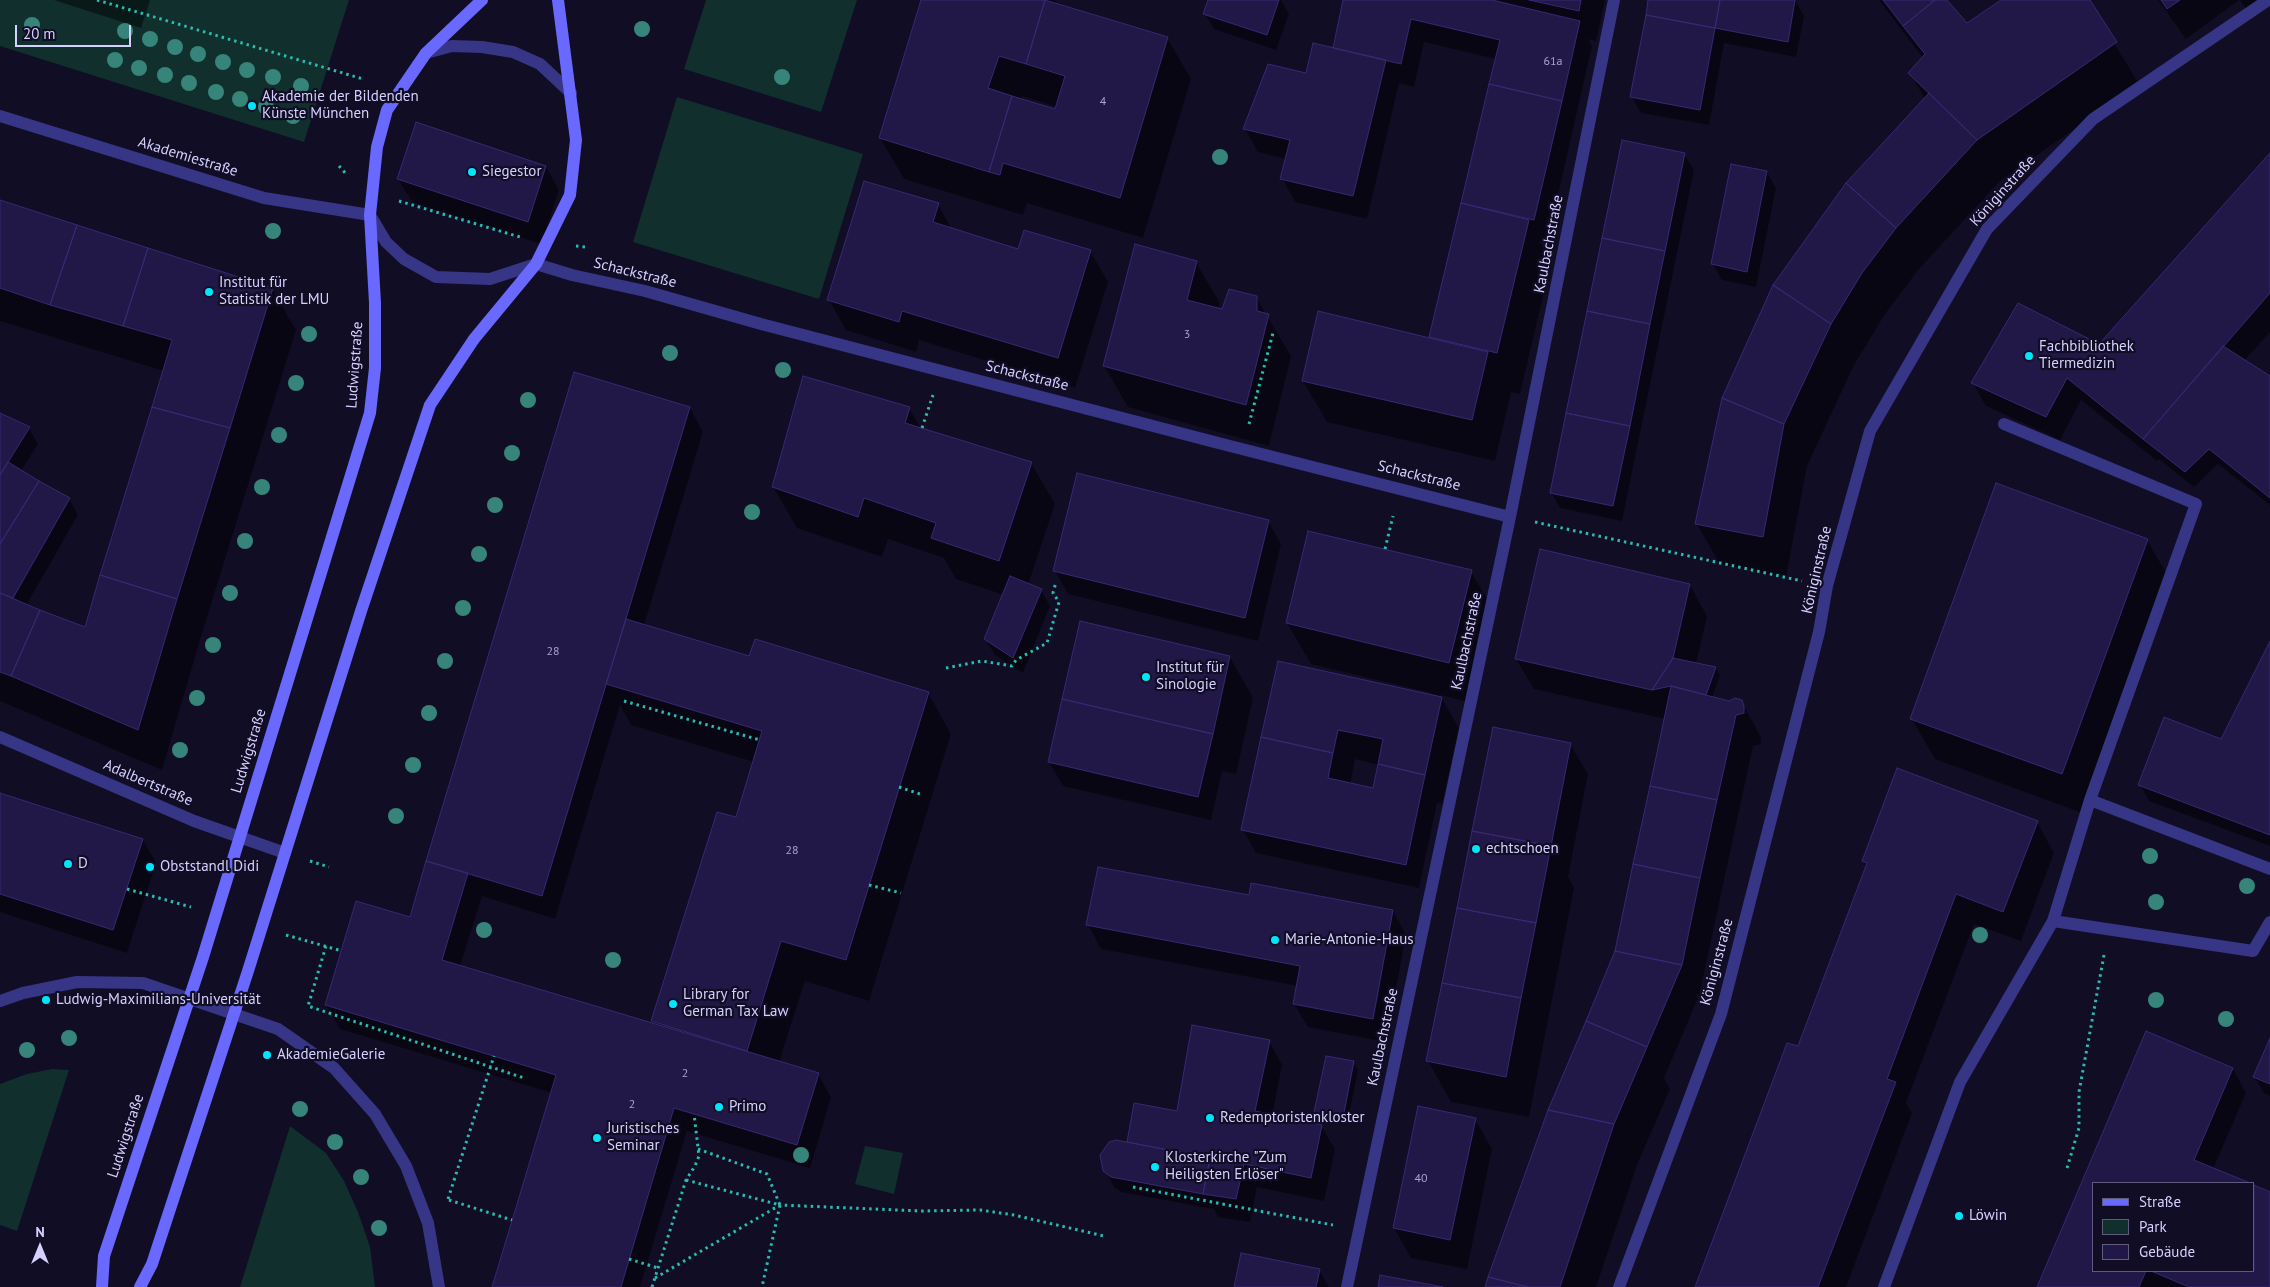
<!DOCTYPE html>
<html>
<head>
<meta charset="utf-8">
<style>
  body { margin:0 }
  #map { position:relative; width:2270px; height:1287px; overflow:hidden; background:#110d25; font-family:"PT Sans",sans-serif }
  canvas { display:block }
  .legend { position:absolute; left:2092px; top:1182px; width:162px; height:90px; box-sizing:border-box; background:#110d25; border:1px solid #5f5b7c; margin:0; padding:6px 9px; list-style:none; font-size:15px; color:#d5d1ff }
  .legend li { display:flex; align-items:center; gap:10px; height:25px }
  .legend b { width:25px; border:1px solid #5f5b7c }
  .north { position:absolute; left:15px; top:1222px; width:50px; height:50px; -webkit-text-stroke:4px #110d25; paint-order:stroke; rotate:0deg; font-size:14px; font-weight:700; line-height:20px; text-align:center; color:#d5d1ff }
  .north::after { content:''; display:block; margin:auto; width:18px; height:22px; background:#d5d1ff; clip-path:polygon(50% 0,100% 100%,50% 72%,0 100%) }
  .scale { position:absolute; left:15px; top:25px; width:116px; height:22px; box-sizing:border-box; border:2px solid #d5d1ff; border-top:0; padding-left:6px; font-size:15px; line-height:18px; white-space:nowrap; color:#d5d1ff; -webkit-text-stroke:4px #110d25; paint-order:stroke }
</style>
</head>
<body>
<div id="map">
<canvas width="2270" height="1287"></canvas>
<ul class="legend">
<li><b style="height:6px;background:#6968ff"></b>Straße</li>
<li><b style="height:14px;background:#102f2d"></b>Park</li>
<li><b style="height:14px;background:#211847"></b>Gebäude</li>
</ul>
<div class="north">N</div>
<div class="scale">20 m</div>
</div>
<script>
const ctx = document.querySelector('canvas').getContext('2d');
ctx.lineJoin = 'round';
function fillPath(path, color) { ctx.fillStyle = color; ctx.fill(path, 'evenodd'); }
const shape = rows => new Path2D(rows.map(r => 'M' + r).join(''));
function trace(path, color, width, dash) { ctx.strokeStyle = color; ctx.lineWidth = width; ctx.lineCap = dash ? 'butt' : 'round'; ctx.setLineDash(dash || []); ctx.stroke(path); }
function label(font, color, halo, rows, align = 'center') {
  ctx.font = font + ' "PT Sans",sans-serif'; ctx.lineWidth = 4.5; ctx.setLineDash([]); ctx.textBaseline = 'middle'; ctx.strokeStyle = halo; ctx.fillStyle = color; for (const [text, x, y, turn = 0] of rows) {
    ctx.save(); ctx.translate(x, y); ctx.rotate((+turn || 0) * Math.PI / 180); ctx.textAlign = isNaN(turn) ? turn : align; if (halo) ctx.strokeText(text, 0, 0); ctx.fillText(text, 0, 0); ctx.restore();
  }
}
const green = shape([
  [0,0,349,0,304,142,0,46],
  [706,0,857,0,821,112,684,69],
  [677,97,863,154,819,299,633,242],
  [52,1069,69,1070,17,1231,0,1225,0,1084,27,1074],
  [290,1126,326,1153,344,1181,358,1212,370,1247,375,1287,240,1287],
  [865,1146,903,1153,894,1194,855,1184]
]);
const shadow = shape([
  [54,0,150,0,141,28],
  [922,0,1055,0,1057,4,1167,38,1191,79,1143,238,1027,203,1023,215,904,179,880,138],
  [1022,96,1057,107,1056,110,1021,100],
  [1205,0,1281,0,1289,14,1276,50,1214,29,1205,14,1209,1],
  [1344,0,1605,0,1596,41,1588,39,1592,46,1547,243,1540,241,1551,262,1520,394,1511,392,1495,461,1327,422,1303,381,1430,339,1496,59,1424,42,1414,87,1399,83,1367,219,1295,202,1282,178,1286,159,1258,152,1245,129,1334,50],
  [1650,0,1795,0,1804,16,1796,57,1724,43,1709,125,1641,113,1632,97],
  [1879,0,1945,0,1967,24,2003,0,2088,0,2139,84,2000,181,1919,269,1885,314,1854,365,1807,466,1786,577,1720,564,1696,523,1925,99,1910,73,1923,58],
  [2158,0,2239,0,2186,39],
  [2240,0,2260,0,2247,10],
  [1684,154,1694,170,1622,521,1560,508,1551,492],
  [2270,155,2270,332,2244,361,2270,378,2270,505,2218,464,2194,487,2159,459,2157,461,2081,400,2060,440,1986,406,1973,383,2099,345],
  [546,167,559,190,541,244,412,202,398,179],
  [1767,172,1776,188,1756,287,1722,280,1713,264],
  [0,202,272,289,296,330,200,640,162,770,0,701,0,414,29,428,38,444,21,471,69,499,78,515,27,604,86,629,164,371,0,321],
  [938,204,952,230,1019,250,1090,251,1108,282,1075,388,919,340,916,352,846,330,829,300],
  [1196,262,1220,303,1218,309,1223,311,1256,297,1291,356,1269,446,1128,407,1104,366],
  [575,374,690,408,703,432,644,625,750,658,928,693,951,734,869,1001,805,981,779,1062,818,1074,831,1097,810,1168,687,1131,640,1287,493,1287,552,1093,340,1029,326,1005,410,919],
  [620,705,631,725,754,762,737,818,653,1021,655,1025,460,966,482,896,555,919],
  [909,408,921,429,1031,463,1055,504,1028,585,1041,590,1050,606,1023,673,995,655,985,639,1004,595,956,579,944,558,888,539,882,557,797,528,773,487],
  [1268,521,1281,544,1258,641,1068,594,1055,571],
  [2147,540,2171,581,2085,814,1935,759,1911,718],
  [1471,572,1495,613,1472,703,1440,695,1459,728,1442,804,1437,803,1419,888,1256,853,1243,830,1262,739,1430,695,1431,693,1311,664,1287,623],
  [1355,759,1379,765,1374,790,1350,785],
  [1690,585,1707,616,1696,664,1716,668,1720,675,1712,698,1729,702,1741,701,1761,737,1761,744,1753,746,1699,996,1664,1078,1670,1089,1637,1165,1596,1287,1486,1287,1616,952,1666,719,1534,689,1516,659],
  [2270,644,2270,846,2149,801,2140,785,2222,740],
  [1230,657,1253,698,1236,774,1222,771,1211,820,1063,786,1049,762],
  [1570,744,1588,774,1568,877,1574,888,1529,1117,1451,1102,1428,1061],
  [0,794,143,840,156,863,127,953,0,912],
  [2037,822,2054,853,2021,941,1974,924,1906,1103,1912,1113,1846,1287,1696,1287,1799,1048,1867,867,1863,861],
  [1250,897,1393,911,1406,935,1386,1042,1308,1027,1294,1004,1298,986,1101,949,1088,925],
  [2147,1033,2233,1069,2246,1093,2213,1169,2246,1183,2094,1183,2094,1271,2254,1271,2254,1186,2270,1193,2270,1287,2038,1287],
  [1269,1041,1282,1065,1272,1116,1321,1126,1335,1149,1324,1201,1257,1187,1250,1222,1218,1217,1214,1209,1121,1192,1114,1187,1105,1170,1130,1144,1129,1141,1178,1113],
  [2270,1041,2270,1096,2264,1093,2254,1077],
  [1353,1062,1358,1070,1347,1125,1320,1120,1316,1112],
  [1475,1119,1492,1149,1467,1269,1411,1258,1394,1228],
  [1319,1270,1329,1287,1236,1287]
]);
const building = shape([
  [921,0,1045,0,1026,64,999,56,988,88,1012,96,989,172,879,138,921,0],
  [1045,0,1168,37,1120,198,1003,163,1000,175,989,172,1012,96,1055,109,1065,76,1026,64,1045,0],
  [1208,0,1279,0,1267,35,1203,14,1208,0],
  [1343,0,1492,0,1580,21,1562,101,1489,84,1500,40,1411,19,1401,64,1333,48,1343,0],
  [1529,0,1581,0,1579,11,1529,0],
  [1648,0,1720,0,1715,28,1646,15,1648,0],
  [1720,0,1795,0,1788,42,1715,28,1720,0],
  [1883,0,1935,0,1903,26,1883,0],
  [1935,0,1947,0,1967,23,2001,0,2090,0,2117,42,1977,140,1908,73,1925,54,1903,26,1935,0],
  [2161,0,2180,0,2167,9,2161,0],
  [1646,15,1715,28,1700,110,1630,97,1646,15],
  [1313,43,1386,60,1353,196,1280,179,1290,140,1243,129,1268,64,1306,73,1313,43],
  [1489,84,1562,101,1534,220,1461,203,1489,84],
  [1929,93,1977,140,1896,228,1846,183,1929,93],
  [416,122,546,166,528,222,397,179,416,122],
  [1622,140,1685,153,1665,251,1602,238,1622,140],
  [2270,153,2270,293,2143,439,2067,378,2046,417,1971,383,2018,303,2099,344,2270,153],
  [1731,164,1767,171,1747,272,1711,264,1731,164],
  [864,181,939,203,933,222,1018,249,1024,230,1091,250,1058,358,902,311,899,322,827,300,864,181],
  [1846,183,1896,228,1862,273,1831,324,1773,285,1846,183],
  [0,200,77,225,50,305,0,288,0,200],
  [1461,203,1529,220,1497,353,1429,337,1461,203],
  [77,225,148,248,123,326,50,305,77,225],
  [1602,238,1665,251,1650,324,1587,311,1602,238],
  [1135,244,1197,261,1187,300,1222,309,1229,289,1257,296,1257,311,1269,314,1246,405,1103,366,1135,244],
  [148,248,273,288,230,428,152,407,172,340,123,326,148,248],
  [1773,285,1831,324,1784,424,1722,398,1773,285],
  [1318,311,1488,352,1472,420,1302,381,1318,311],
  [1587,311,1650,324,1630,426,1566,413,1587,311],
  [2223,346,2270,376,2270,498,2209,449,2185,472,2143,439,2223,346],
  [574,372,690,407,542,896,426,861,574,372],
  [803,376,910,407,905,423,1032,462,999,561,931,538,936,523,864,498,858,517,772,487,803,376],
  [1722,398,1784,424,1763,537,1695,524,1722,398],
  [152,407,230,428,177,599,100,575,152,407],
  [0,413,30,427,0,475,0,413],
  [1566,413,1630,426,1613,506,1550,493,1566,413],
  [8,462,39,481,0,544,0,475,8,462],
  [1077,473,1269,520,1245,618,1053,571,1077,473],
  [39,481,70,498,13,598,0,593,0,544,39,481],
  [1996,483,2148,539,2062,774,1910,719,1996,483],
  [1308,531,1472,570,1449,663,1286,623,1308,531],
  [1540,549,1690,584,1673,658,1652,690,1515,659,1540,549],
  [100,575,177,599,138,730,11,676,40,610,85,627,100,575],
  [1010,576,1042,589,1013,658,984,639,1010,576],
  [0,593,40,610,11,676,0,672,0,593],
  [626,619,749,656,755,639,929,692,846,960,781,941,747,1051,651,1021,717,812,736,817,762,731,606,684,626,619],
  [1080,621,1230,656,1213,734,1062,699,1080,621],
  [2270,641,2270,835,2138,785,2164,717,2221,739,2270,641],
  [1673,658,1716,667,1706,695,1671,686,1652,690,1673,658],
  [1278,661,1442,697,1425,775,1378,764,1383,739,1338,730,1333,753,1261,737,1278,661],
  [1671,686,1729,701,1735,698,1742,700,1744,706,1744,713,1736,715,1717,800,1650,786,1671,686],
  [1062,699,1213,734,1198,797,1048,762,1062,699],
  [1493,727,1571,743,1551,846,1472,831,1493,727],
  [1261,737,1333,753,1328,778,1373,788,1378,764,1425,775,1406,865,1241,830,1261,737],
  [1897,768,2038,821,2003,912,1956,894,1887,1079,1896,1082,1818,1287,1695,1287,1787,1043,1798,1046,1867,863,1862,861,1897,768],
  [1650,786,1717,800,1700,878,1633,864,1650,786],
  [0,793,143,839,113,930,0,894,0,793],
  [1472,831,1551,846,1536,923,1457,908,1472,831],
  [426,861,468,873,442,960,819,1073,797,1145,674,1108,621,1287,492,1287,556,1075,325,1005,356,901,410,917,426,861],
  [1633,864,1700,878,1682,965,1615,951,1633,864],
  [1098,867,1249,895,1251,883,1393,910,1373,1019,1293,1004,1300,966,1086,925,1098,867],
  [1457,908,1536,923,1521,998,1442,983,1457,908],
  [1615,951,1682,965,1647,1047,1586,1021,1615,951],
  [1442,983,1521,998,1506,1077,1426,1061,1442,983],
  [1586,1021,1647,1047,1614,1124,1548,1110,1586,1021],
  [1192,1025,1270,1040,1255,1111,1322,1125,1311,1178,1244,1164,1236,1199,1203,1194,1210,1158,1127,1142,1134,1103,1177,1111,1192,1025],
  [2146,1031,2233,1068,2194,1160,2250,1183,2094,1183,2094,1271,2146,1271,2139,1287,2037,1287,2146,1031],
  [2270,1038,2270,1084,2253,1077,2270,1038],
  [1326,1056,1354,1061,1343,1118,1314,1112,1326,1056],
  [1418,1106,1476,1118,1450,1240,1393,1228,1418,1106],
  [1548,1110,1614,1124,1560,1287,1528,1287,1488,1277,1548,1110],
  [1116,1140,1210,1158,1203,1194,1111,1177,1103,1171,1100,1155,1109,1142,1116,1140],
  [2254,1185,2270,1192,2270,1287,2189,1287,2151,1271,2254,1271,2254,1185],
  [1241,1253,1320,1269,1316,1287,1234,1287,1241,1253],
  [1380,1275,1443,1287,1378,1287,1380,1275],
  [1488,1277,1528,1287,1485,1287,1488,1277]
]);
const path = shape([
  [97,0,363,79],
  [339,166,347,175],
  [399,201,520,237],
  [576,246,586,247],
  [1249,424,1273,333],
  [922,428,933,395],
  [1535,522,1802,581],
  [1385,549,1393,516],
  [946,668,982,661,1012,666,1016,660,1047,643,1059,602,1053,593,1056,582],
  [624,701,760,740],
  [899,787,923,795],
  [310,861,329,867],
  [869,885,901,893],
  [127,889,191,907],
  [286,935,342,951],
  [326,946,308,1006,524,1078],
  [698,1149,767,1174,780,1205],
  [2067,1168,2079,1128,2079,1092,2104,955],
  [686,1180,780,1205,762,1287],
  [1133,1187,1333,1225],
  [448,1199,494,1056],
  [449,1200,512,1220],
  [629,1259,658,1268],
  [655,1278,780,1205,921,1211,980,1210,1014,1215,1104,1236],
  [652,1287,686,1180,695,1166,699,1156,694,1114]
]);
const lane = shape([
  [2004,424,2196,504,2090,800],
  [2053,921,2090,800,2270,869],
  [1884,1287,1960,1082,2053,921,2253,951,2270,922]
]);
const street = shape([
  [426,53,452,46,482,47,513,52,540,64,571,93],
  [0,116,264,198,370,215,386,242,404,259,436,277,490,279,536,264,572,275,645,291,761,324,1226,445,1510,517],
  [0,737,194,821,285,853],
  [0,1001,23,993,77,982,143,983,278,1029,334,1068,375,1114,406,1166,428,1223,439,1287],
  [1347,1287,1510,517,1614,0],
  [1619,1287,1721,1014,1819,632,1827,586,1870,431,1987,229,2093,119,2268,0]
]);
const secondary = shape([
  [102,1287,104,1256,203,957,370,413,375,368,375,303,370,215,377,147,387,110,426,53,482,0],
  [140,1287,152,1264,248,971,361,611,430,405,474,339,536,264,570,195,576,140,558,0]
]);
const trees = [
  [32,25],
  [642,29],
  [125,31],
  [150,39],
  [175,47],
  [198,54],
  [115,60],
  [223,62],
  [139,68],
  [247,70],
  [165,75],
  [273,77],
  [782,77],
  [189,83],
  [301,86],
  [216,92],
  [240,99],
  [266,107],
  [293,116],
  [1220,157],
  [273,231],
  [309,334],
  [670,353],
  [783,370],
  [296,383],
  [528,400],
  [279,435],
  [512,453],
  [262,487],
  [495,505],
  [752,512],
  [245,541],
  [479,554],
  [230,593],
  [463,608],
  [213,645],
  [445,661],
  [197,698],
  [429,713],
  [180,750],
  [413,765],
  [396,816],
  [2150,856],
  [2247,886],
  [2156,902],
  [484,930],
  [1980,935],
  [613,960],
  [2156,1000],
  [2226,1019],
  [69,1038],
  [27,1050],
  [300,1109],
  [335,1142],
  [801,1155],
  [361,1177],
  [379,1228]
];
const markers = [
  [252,106,5,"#00e5fc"],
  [472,172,5,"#00e5fc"],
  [209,292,5,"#00e5fc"],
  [2029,356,5,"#00e5fc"],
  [1146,677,5,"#00e5fc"],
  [1476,849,5,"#00e5fc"],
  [68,864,5,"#00e5fc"],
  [150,867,5,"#00e5fc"],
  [1275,940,5,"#00e5fc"],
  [46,1000,5,"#00e5fc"],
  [673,1004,5,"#00e5fc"],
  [267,1055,5,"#00e5fc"],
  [719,1107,5,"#00e5fc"],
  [1210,1118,5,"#00e5fc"],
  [597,1138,5,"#00e5fc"],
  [1155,1167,5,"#00e5fc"],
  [1959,1216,5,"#00e5fc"]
];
const numberNames = [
  ["61a",1553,62],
  ["4",1103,102],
  ["3",1187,335],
  ["28",553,652],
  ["28",792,851],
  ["2",685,1074],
  ["2",632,1105],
  ["40",1421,1179]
];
const poiNames = [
  ["Akademie der Bildenden",262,97],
  ["Künste München",262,114],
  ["Siegestor",482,172],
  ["Institut für",219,283],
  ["Statistik der LMU",219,300],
  ["Fachbibliothek",2039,347],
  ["Tiermedizin",2039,364],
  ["Institut für",1156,668],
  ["Sinologie",1156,685],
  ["echtschoen",1486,849],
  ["D",78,864],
  ["Obststandl Didi",160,867],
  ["Marie-Antonie-Haus",1285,940],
  ["Library for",683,995],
  ["German Tax Law",683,1012],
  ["Ludwig-Maximilians-Universität",56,1000],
  ["AkademieGalerie",277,1055],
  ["Primo",729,1107],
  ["Redemptoristenkloster",1220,1118],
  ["Juristisches",607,1129],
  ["Seminar",607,1146],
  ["Klosterkirche \"Zum",1165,1158],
  ["Heiligsten Erlöser\"",1165,1175],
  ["Löwin",1969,1216]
];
const streetNames = [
  ["Akademiestraße",188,157,17],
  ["Königinstraße",2003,191,-48],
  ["Kaulbachstraße",1549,244,-79],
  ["Schackstraße",635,273,14],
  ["Ludwigstraße",355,365,-86],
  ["Schackstraße",1027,376,14],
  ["Schackstraße",1419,476,14],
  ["Königinstraße",1817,570,-77],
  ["Kaulbachstraße",1467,641,-78],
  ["Ludwigstraße",249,751,-73],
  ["Adalbertstraße",148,783,23],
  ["Königinstraße",1717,962,-75],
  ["Kaulbachstraße",1383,1037,-78],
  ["Ludwigstraße",126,1136,-72]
];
fillPath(green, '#102f2d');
fillPath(shadow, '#0007');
fillPath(building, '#211847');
trace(building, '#372974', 1);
trace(path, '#28bcb1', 3, [2.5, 4]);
trace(lane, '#373586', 12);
trace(street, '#373586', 12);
trace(secondary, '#6968ff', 12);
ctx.fillStyle = '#37847a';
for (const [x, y] of trees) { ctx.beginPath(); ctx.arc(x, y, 8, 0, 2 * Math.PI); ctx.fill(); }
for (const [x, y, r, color] of markers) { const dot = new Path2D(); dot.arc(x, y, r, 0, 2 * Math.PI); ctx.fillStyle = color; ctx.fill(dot); trace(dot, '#110d25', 2); }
label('12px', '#a8a3d1', null, numberNames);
label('15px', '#d5d1ff', '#110d25', poiNames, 'left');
label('15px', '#d5d1ff', '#110d25', streetNames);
</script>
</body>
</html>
